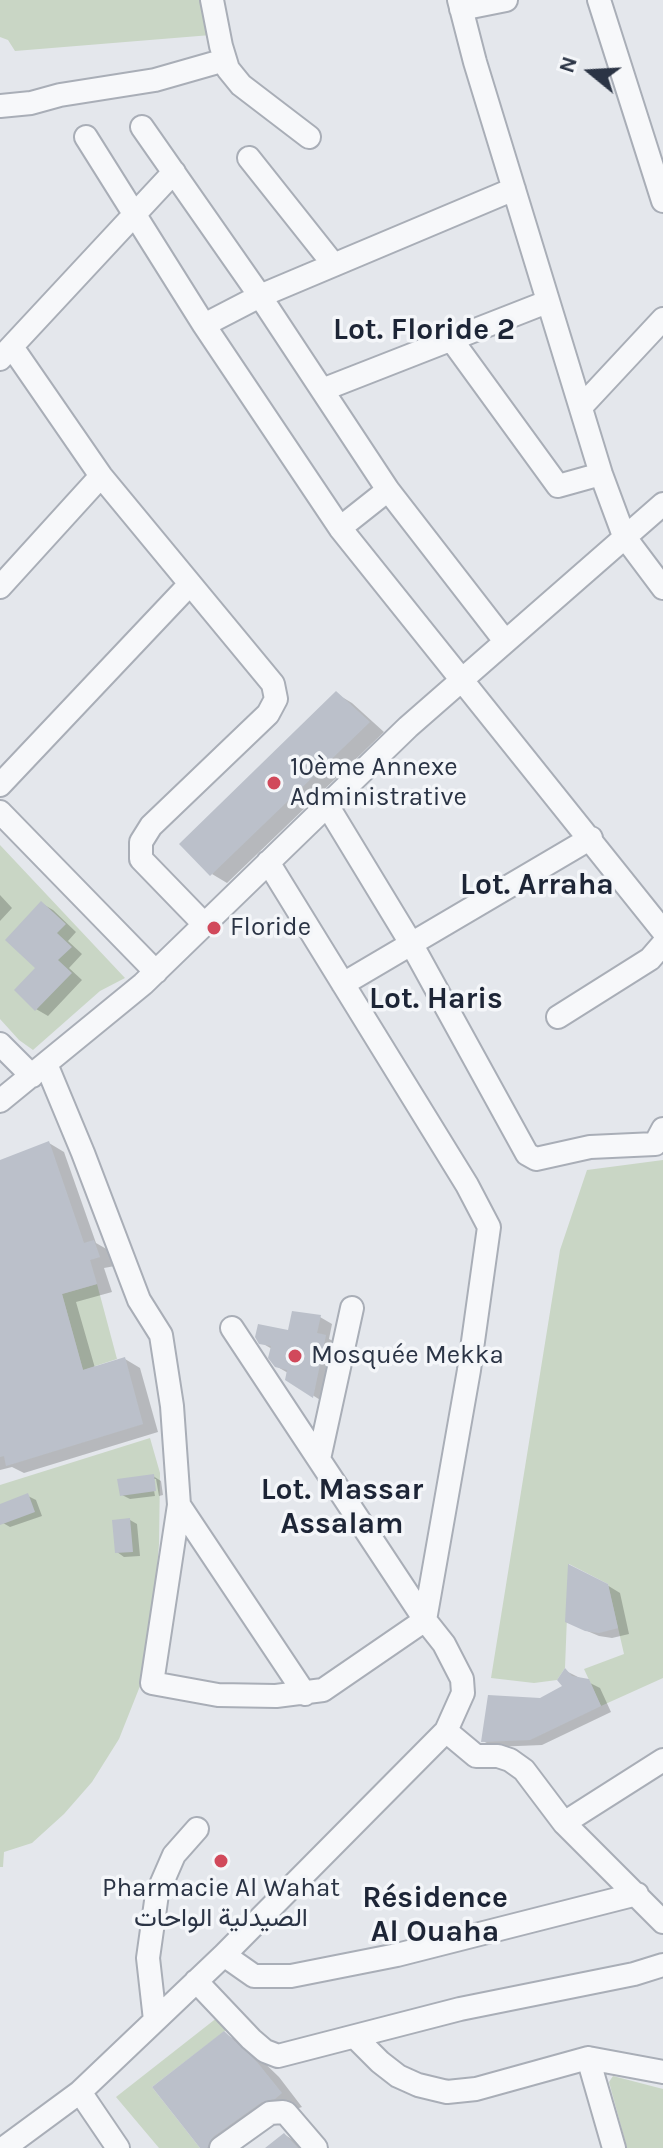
<!DOCTYPE html>
<html>
<head>
<meta charset="utf-8">
<style>
  body { margin:0 }
  #map { position:relative; width:663px; height:2148px; overflow:hidden; background:#e4e7ec; font-family:Karla,sans-serif }
  canvas { display:block }
  .north { position:absolute; left:551px; top:32px; width:80px; height:80px; -webkit-text-stroke:6px #f4f6f9; paint-order:stroke; rotate:288deg; font-size:22px; font-weight:700; line-height:32px; text-align:center; color:#2b3445 }
  .north::after { content:''; display:block; margin:auto; width:28px; height:36px; background:#2b3445; clip-path:polygon(50% 0,100% 100%,50% 72%,0 100%) }
</style>
</head>
<body>
<div id="map">
<canvas width="663" height="2148"></canvas>
<div class="north">N</div>
</div>
<script>
const ctx = document.querySelector('canvas').getContext('2d');
ctx.lineJoin = 'round';
function fillPath(path, color) { ctx.fillStyle = color; ctx.fill(path, 'evenodd'); }
const shape = rows => new Path2D(rows.map(r => 'M' + r).join(''));
function trace(path, color, width, dash) { ctx.strokeStyle = color; ctx.lineWidth = width; ctx.lineCap = dash ? 'butt' : 'round'; ctx.setLineDash(dash || []); ctx.stroke(path); }
function label(font, color, halo, rows, align = 'center') {
  ctx.font = font + ' Karla,Vazirmatn,sans-serif'; ctx.lineWidth = 7; ctx.setLineDash([]); ctx.textBaseline = 'middle'; ctx.strokeStyle = halo; ctx.fillStyle = color; for (const [text, x, y, turn = 0] of rows) {
    ctx.save(); ctx.translate(x, y); ctx.rotate((+turn || 0) * Math.PI / 180); ctx.textAlign = isNaN(turn) ? turn : align; if (halo) ctx.strokeText(text, 0, 0); ctx.fillText(text, 0, 0); ctx.restore();
  }
}
const green = shape([
  [0,0,204,0,211,35,15,51,8,40,0,37],
  [0,845,125,978,100,991,33,1050,19,1040,0,1019],
  [663,1160,663,1678,601,1706,584,1669,624,1654,608,1584,569,1564,565,1668,557,1680,534,1683,491,1678,560,1250,587,1170],
  [97,1284,117,1359,83,1370,62,1294],
  [150,1438,160,1473,159,1544,152,1632,142,1681,119,1739,92,1782,64,1814,32,1843,4,1852,3,1867,0,1867,0,1485],
  [218,2017,230,2027,152,2087,200,2148,159,2148,116,2097],
  [613,2076,663,2089,663,2148,627,2148,609,2082]
]);
const shadow = shape([
  [337,694,352,703,384,732,227,883,212,874],
  [0,895,12,908,0,921],
  [41,903,53,910,76,932,68,941,82,954,69,968,82,980,48,1016,36,1009],
  [49,1143,64,1152,96,1243,110,1251,115,1266,104,1268,112,1292,76,1302,95,1368,125,1359,140,1368,158,1432,24,1473,12,1467,0,1470,0,1162],
  [320,1317,332,1324,329,1339,337,1343,325,1403,287,1379,288,1373,276,1366,272,1349,260,1342,290,1332],
  [153,1476,161,1481,163,1495,159,1496,156,1479,152,1479,155,1496,130,1499,122,1495],
  [28,1496,36,1500,42,1516,10,1527,3,1523,0,1506],
  [130,1520,137,1524,140,1556,124,1557,117,1552],
  [607,1585,620,1593,629,1634,612,1638,599,1636,580,1628],
  [566,1671,600,1688,611,1712,542,1745,494,1747,483,1741,565,1687],
  [225,2034,247,2046,279,2077,302,2107,284,2113,236,2148,202,2148],
  [285,2135,306,2148,268,2148]
]);
const building = shape([
  [336,691,370,722,210,876,179,844],
  [41,901,66,924,57,933,72,947,58,960,72,973,35,1011,14,990,35,968,5,940],
  [49,1141,84,1243,94,1240,100,1257,90,1260,97,1284,62,1294,83,1370,125,1357,143,1424,6,1466,4,1456,0,1457,0,1160],
  [292,1311,321,1315,317,1333,326,1335,313,1398,285,1380,287,1370,275,1367,268,1358,271,1346,259,1344,255,1337,258,1324,288,1330],
  [154,1474,156,1491,120,1496,117,1479],
  [28,1493,35,1512,0,1525,0,1504],
  [130,1518,133,1552,115,1553,112,1520],
  [568,1564,608,1584,618,1628,599,1633,585,1631,565,1622],
  [565,1668,572,1676,589,1679,601,1706,530,1740,481,1742,488,1695,540,1698,562,1686,557,1680],
  [224,2031,257,2062,282,2093,275,2099,262,2102,213,2137,207,2148,200,2148,152,2087],
  [284,2133,298,2148,265,2148]
]);
const minor = shape([
  [212,0,221,46,228,69,241,85,309,137],
  [459,0,475,62,601,474,624,536,663,588],
  [599,0,663,201],
  [461,9,506,0],
  [0,106,31,103,60,95,155,80,225,60],
  [142,127,260,296,388,490,505,641],
  [86,137,204,325,340,528,663,931],
  [249,158,334,265],
  [204,325,260,296,514,189],
  [451,339,558,486,601,474],
  [12,347,101,476,273,684,276,699,268,714,151,826,141,842,141,859,204,924],
  [0,359,174,172],
  [322,390,547,302],
  [581,407,663,319],
  [340,528,388,490],
  [0,587,101,476],
  [0,785,190,584],
  [327,805,412,945,527,1154,536,1159,590,1147,655,1144,663,1129],
  [0,812,156,972],
  [343,984,591,838],
  [558,1017,650,959,663,944],
  [0,1044,32,1076],
  [46,1064,83,1153,139,1300,161,1335,172,1406,179,1505,152,1683,218,1695,276,1696,323,1690,425,1620,469,1370,489,1227,467,1185,268,862],
  [0,1101,143,984,408,727,663,504],
  [319,1459,352,1308],
  [179,1505,305,1694],
  [446,1731,476,1756,498,1756,510,1760,524,1770,564,1823,663,1922],
  [564,1823,663,1760],
  [224,1955,254,1976,291,1976,397,1955,637,1894],
  [196,1981,251,2039,265,2051,278,2056,460,2009,634,1974,663,1965],
  [155,2020,148,1958,157,1894,174,1855,197,1829],
  [355,2037,380,2062,398,2076,418,2085,447,2092,476,2089,588,2058,663,2072],
  [588,2058,614,2148],
  [4,2148,80,2092],
  [118,2148,80,2092,224,1955,446,1731,463,1693,462,1679,444,1644,425,1620,232,1328],
  [221,2148,270,2113,283,2112,286,2113,316,2148]
]);
const markers = [
  [274,783,8,"#d1495b"],
  [214,928,8,"#d1495b"],
  [295,1356,8,"#d1495b"],
  [221,1861,8,"#d1495b"]
];
const poiNames = [
  ["10ème Annexe",290,768],
  ["Administrative",290,798],
  ["Floride",230,928],
  ["Mosquée Mekka",311,1356],
  ["Pharmacie Al Wahat",221,1889,"center"],
  ["الصيدلية الواحات",221,1919,"center"]
];
const quarterNames = [
  ["Lot. Floride 2",424,330],
  ["Lot. Arraha",537,885],
  ["Lot. Haris",436,999],
  ["Lot. Massar",342,1490],
  ["Assalam",342,1524],
  ["Résidence",435,1898],
  ["Al Ouaha",435,1932]
];
fillPath(green, '#c9d6c5');
fillPath(shadow, '#0003');
fillPath(building, '#bbc0ca');
trace(minor, '#a9aeb7', 26);
trace(minor, '#f7f8fa', 22);
for (const [x, y, r, color] of markers) { const dot = new Path2D(); dot.arc(x, y, r, 0, 2 * Math.PI); ctx.fillStyle = color; ctx.fill(dot); trace(dot, '#f4f6f9', 3); }
label('26px', '#2b3445', '#f4f6f9', poiNames, 'left');
label('bold 30px', '#1d2536', '#f4f6f9', quarterNames);
</script>
</body>
</html>
